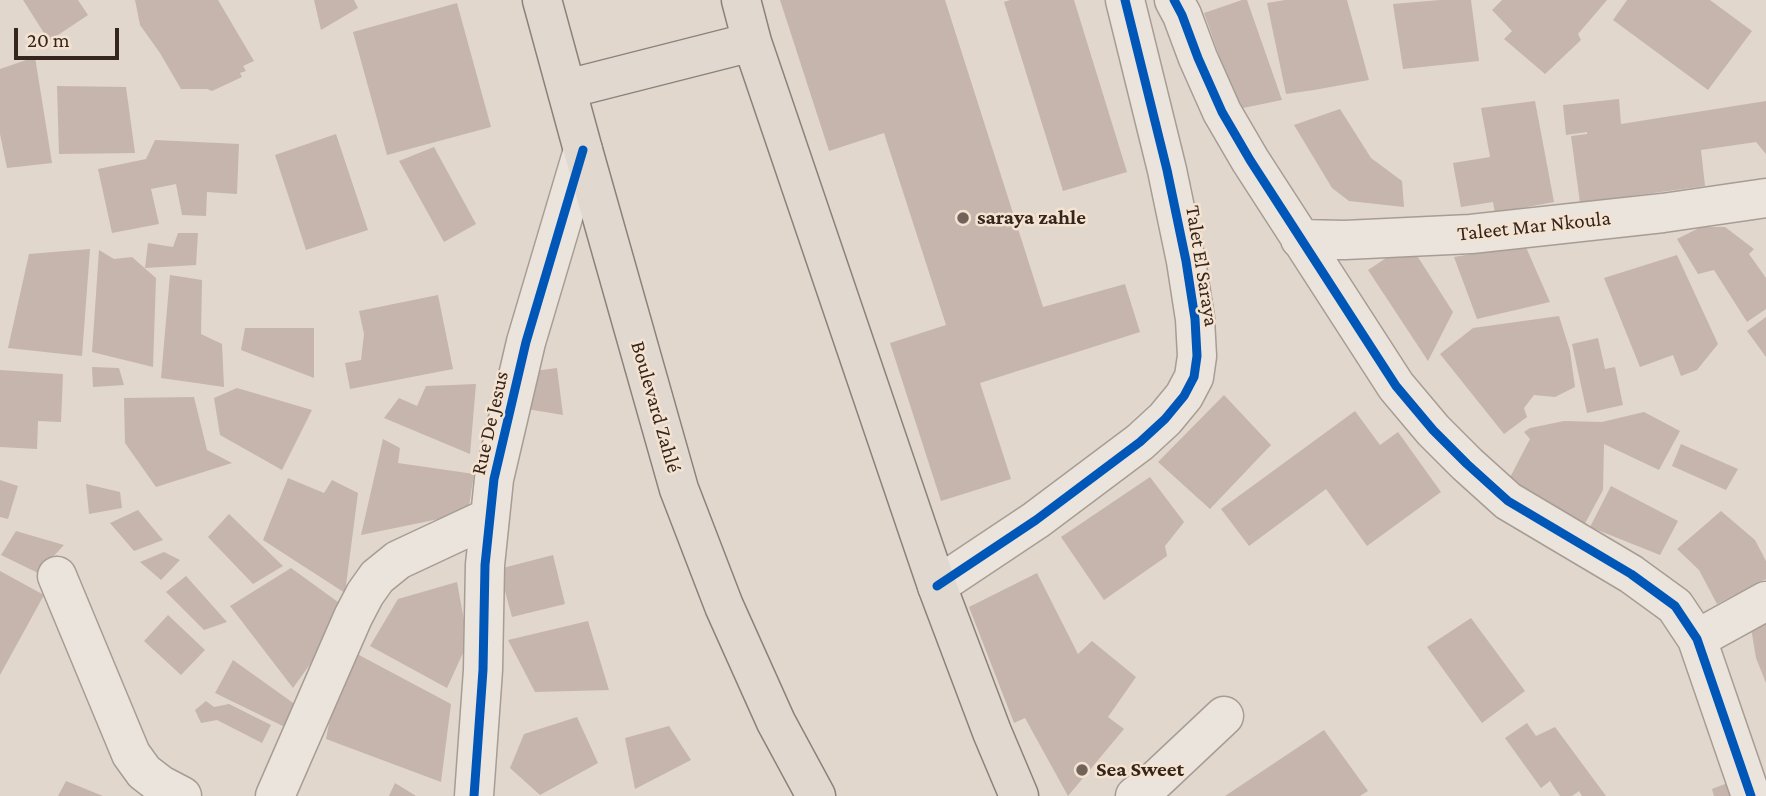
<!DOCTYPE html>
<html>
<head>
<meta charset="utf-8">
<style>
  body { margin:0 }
  #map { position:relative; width:1766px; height:796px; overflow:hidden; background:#e2d7cc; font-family:"Crimson Pro",serif }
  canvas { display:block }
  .scale { position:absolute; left:14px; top:28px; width:105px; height:32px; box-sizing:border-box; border:4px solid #35251d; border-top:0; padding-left:9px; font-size:21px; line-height:24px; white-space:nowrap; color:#35251d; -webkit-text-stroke:5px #f4e3d1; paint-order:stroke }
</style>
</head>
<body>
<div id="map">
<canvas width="1766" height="796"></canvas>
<div class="scale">20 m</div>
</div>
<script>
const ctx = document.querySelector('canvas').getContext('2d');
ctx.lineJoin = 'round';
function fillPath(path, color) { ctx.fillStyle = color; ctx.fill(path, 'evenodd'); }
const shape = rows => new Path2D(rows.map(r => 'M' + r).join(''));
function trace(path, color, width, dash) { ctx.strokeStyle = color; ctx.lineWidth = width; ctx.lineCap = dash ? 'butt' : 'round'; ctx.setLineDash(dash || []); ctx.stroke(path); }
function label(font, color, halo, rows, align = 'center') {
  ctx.font = font + ' "Crimson Pro",serif'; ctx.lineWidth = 5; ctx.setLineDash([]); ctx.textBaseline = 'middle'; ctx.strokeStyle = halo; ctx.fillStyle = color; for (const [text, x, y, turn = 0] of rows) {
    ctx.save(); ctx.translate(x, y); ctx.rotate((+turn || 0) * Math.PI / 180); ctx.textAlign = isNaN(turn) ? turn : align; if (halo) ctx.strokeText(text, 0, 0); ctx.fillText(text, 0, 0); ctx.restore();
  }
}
const building = shape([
  [23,0,78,0,88,15,49,41],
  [135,0,218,0,254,61,243,66,246,71,240,73,242,77,212,91,207,89,181,89,160,53,140,25],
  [314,0,354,0,358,8,321,30],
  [780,0,945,0,1043,307,1125,284,1140,332,980,383,1011,479,941,501,890,343,946,325,884,133,829,151],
  [1010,0,1074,0,1127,172,1063,191,1004,2],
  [1242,0,1247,0,1282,100,1238,109,1204,13],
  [1285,0,1347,0,1369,80,1314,90,1286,94,1267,3],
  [1440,0,1471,0,1479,61,1403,69,1393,4],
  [1502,0,1607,0,1578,34,1581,40,1545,74,1504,39,1512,31,1492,10],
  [1627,0,1710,0,1752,31,1708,90,1613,20],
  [457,3,491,127,387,155,353,32],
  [35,57,52,163,7,168,0,134,0,69],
  [57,86,126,87,135,153,59,154],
  [1619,99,1621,124,1766,101,1766,154,1756,142,1701,150,1705,186,1580,203,1571,136,1587,134,1587,132,1566,135,1563,105],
  [1535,101,1554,202,1495,213,1493,202,1461,207,1453,163,1490,157,1481,108],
  [1340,109,1371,158,1402,181,1404,207,1349,201,1332,188,1294,125],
  [336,134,368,230,306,250,275,155],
  [155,140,239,144,237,194,207,192,206,216,182,215,176,184,151,189,159,224,112,233,98,169,146,159],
  [434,147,476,224,444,242,399,161],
  [1701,227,1725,227,1754,249,1749,254,1766,278,1766,309,1747,322,1714,270,1698,274,1677,239],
  [178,233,198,233,196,265,145,268,148,243,173,247],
  [1409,243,1453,312,1428,361,1368,270],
  [1525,245,1550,302,1477,319,1454,257],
  [90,249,82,356,8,348,29,254],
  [99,250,114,259,132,257,156,278,153,367,92,352],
  [1677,255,1718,344,1697,370,1681,376,1673,355,1640,367,1604,278],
  [170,275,202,280,201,334,222,344,224,387,161,378],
  [438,295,453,369,350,389,345,363,361,360,364,334,359,311],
  [1559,316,1570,351,1575,387,1555,397,1534,395,1524,408,1527,417,1504,434,1440,354,1473,328],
  [1766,317,1766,357,1747,331],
  [245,328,314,328,314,378,241,350],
  [1598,338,1605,369,1615,367,1623,405,1587,413,1572,344],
  [92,367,119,368,124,385,93,387],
  [557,368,563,415,521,408,526,372],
  [0,370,63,374,61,422,38,421,37,449,0,447],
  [476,384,470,454,384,418,399,398,417,406,426,386],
  [237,388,312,410,282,470,220,435,214,398],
  [1224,395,1271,445,1210,509,1158,462],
  [194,397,207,450,232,463,156,487,125,443,124,398],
  [1355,411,1380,445,1398,432,1441,492,1367,546,1326,489,1249,546,1221,509],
  [1644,412,1680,431,1659,470,1604,444,1603,490,1582,529,1505,487,1530,439,1524,432,1530,428,1564,421,1602,422],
  [383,439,400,448,398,463,474,474,468,513,361,535],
  [1681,444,1738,469,1726,490,1672,466],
  [1150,477,1184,522,1165,546,1167,556,1104,600,1061,537],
  [288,478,324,493,332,480,358,493,345,593,263,540],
  [0,480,18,486,8,519,0,517],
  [86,484,120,492,122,508,89,514],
  [1611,486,1678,521,1660,555,1590,527],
  [138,510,163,540,134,551,110,523],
  [1721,511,1755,540,1766,561,1766,579,1717,604,1699,570,1677,549],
  [229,514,283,566,253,584,208,537],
  [16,531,64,545,38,573,1,555],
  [164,552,180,560,161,580,140,562],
  [553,555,565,604,512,617,499,569],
  [291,568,349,610,293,688,230,606],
  [0,571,44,595,0,675],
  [1037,573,1078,654,1092,641,1136,677,1108,717,1124,729,1068,796,1025,718,1014,723,969,607],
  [186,576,227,622,204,630,166,592],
  [457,582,468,642,447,688,370,646,398,599],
  [1766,610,1766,683,1756,658,1749,616],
  [168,615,205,650,181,675,144,641],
  [1471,618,1525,691,1482,723,1427,647],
  [588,621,609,690,535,692,508,640],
  [344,647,451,704,441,782,326,739],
  [233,660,303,710,293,731,215,693],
  [206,701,214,707,229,704,271,725,262,743,217,720,201,723,195,710],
  [577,717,598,763,540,795,510,768,524,734],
  [1527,723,1536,736,1555,727,1606,796,1582,796,1579,791,1572,796,1560,796,1550,781,1541,788,1505,738],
  [669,726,691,760,635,789,625,738],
  [1324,730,1368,791,1360,796,1225,796],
  [1738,779,1744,796,1714,796,1712,789],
  [66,781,103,796,58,796],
  [395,783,416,796,389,796]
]);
const minor = shape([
  [1174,0,1182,15,1198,58,1222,112,1250,160,1396,386,1433,430,1467,464,1508,501,1631,574,1675,606,1697,639,1751,796],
  [1300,239,1345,240,1471,234,1663,213,1766,198],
  [57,576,131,754,144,772,161,785,182,796],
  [937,586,1036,520,1140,442,1165,419,1184,396,1194,377,1197,356,1195,319,1186,261,1167,170,1125,0],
  [1697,639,1766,601],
  [275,796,353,617,365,594,377,577,398,560,490,517],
  [474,796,483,670,485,565,494,479,526,342,583,150],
  [1135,796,1156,780,1224,716]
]);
const major = shape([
  [542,0,583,150,679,489,724,606,776,722,816,796],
  [741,0,752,42,937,586,992,732,1019,796],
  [567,89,752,42]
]);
const cycleway = shape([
  [1174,0,1182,15,1198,58,1222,112,1250,160,1396,386,1433,430,1467,464,1508,501,1631,574,1675,606,1697,639,1751,796],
  [937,586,1036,520,1140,442,1165,419,1184,396,1194,377,1197,356,1195,319,1186,261,1167,170,1125,0],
  [474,796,483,670,485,565,494,479,526,342,583,150]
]);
const markers = [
  [963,218,7,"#72635a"],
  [1082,770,7,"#72635a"]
];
const poiNames = [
  ["saraya zahle",977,218],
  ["Sea Sweet",1096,770]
];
const streetNames = [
  ["Taleet Mar Nkoula",1534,226,-6],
  ["Talet El Saraya",1202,266,81],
  ["Boulevard Zahlé",656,407,74],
  ["Rue De Jesus",490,423,-77]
];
fillPath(building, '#c5b5ad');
trace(minor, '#a79d95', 41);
trace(major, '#8c827c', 41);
trace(minor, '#eae4dc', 38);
trace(major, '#e1d8cf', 38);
trace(cycleway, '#0057b8', 9);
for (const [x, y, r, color] of markers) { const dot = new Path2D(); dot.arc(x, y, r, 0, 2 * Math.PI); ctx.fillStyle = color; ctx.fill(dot); trace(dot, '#f4e3d1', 2.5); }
label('bold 21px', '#35251d', '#f4e3d1', poiNames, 'left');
label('21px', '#35251d', '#f4e3d1', streetNames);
</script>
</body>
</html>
